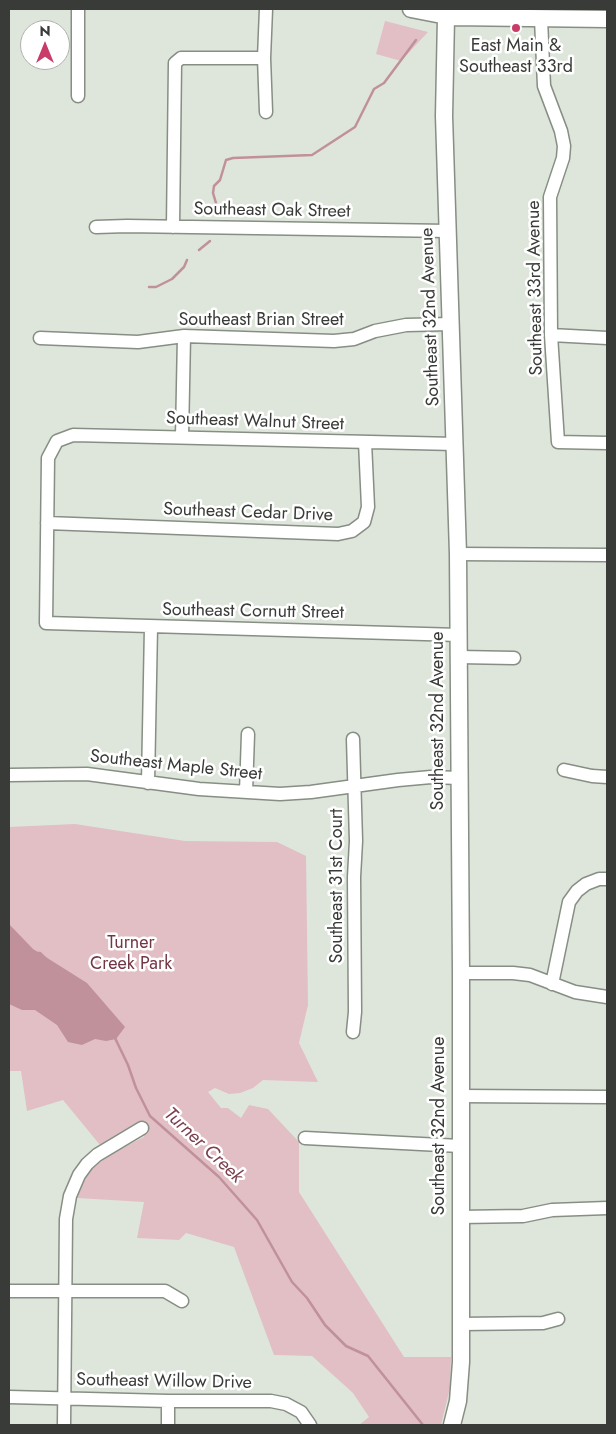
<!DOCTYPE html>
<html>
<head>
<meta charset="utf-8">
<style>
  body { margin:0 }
  #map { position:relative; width:616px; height:1434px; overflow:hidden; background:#dee6db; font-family:Jost,sans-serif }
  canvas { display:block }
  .frame { position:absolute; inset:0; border:10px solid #383b37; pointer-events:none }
  .north { position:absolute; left:20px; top:20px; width:50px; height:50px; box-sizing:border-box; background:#fff; border:1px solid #afb1af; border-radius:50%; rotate:0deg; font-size:14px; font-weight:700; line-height:20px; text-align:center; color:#383b37 }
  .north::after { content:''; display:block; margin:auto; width:18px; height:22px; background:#c93b68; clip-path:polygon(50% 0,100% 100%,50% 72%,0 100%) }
</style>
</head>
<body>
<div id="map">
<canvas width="616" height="1434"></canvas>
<div class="frame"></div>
<div class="north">N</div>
</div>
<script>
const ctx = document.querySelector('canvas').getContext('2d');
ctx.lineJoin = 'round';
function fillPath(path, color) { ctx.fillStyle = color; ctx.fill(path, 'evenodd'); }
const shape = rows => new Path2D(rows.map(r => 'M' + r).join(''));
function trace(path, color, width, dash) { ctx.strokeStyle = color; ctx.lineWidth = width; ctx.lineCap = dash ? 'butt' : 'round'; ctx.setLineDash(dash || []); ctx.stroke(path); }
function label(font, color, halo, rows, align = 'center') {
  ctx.font = font + ' Jost,sans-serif'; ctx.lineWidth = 5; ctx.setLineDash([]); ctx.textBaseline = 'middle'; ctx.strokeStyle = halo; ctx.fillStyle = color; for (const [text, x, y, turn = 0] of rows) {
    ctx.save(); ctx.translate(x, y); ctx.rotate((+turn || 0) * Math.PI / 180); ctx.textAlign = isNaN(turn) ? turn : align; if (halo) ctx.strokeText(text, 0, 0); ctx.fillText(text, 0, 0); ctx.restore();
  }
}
const green = shape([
  [385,21,428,32,401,61,376,54],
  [75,824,185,841,277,842,306,856,308,1005,299,1043,318,1082,263,1080,253,1088,240,1093,229,1094,215,1088,208,1092,221,1108,228,1108,241,1118,249,1105,268,1109,299,1142,299,1192,404,1357,451,1357,450,1388,441,1425,359,1425,369,1417,353,1393,312,1356,274,1355,234,1247,186,1233,179,1240,137,1238,144,1202,77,1198,89,1171,112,1153,144,1137,139,1125,100,1145,63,1100,27,1111,21,1071,9,1071,9,827]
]);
const water = shape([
  [9,924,33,949,87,983,125,1027,116,1039,106,1041,95,1039,82,1045,68,1042,57,1025,35,1010,22,1010,9,1004]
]);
const stream = shape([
  [213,214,216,203,213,193,214,186,220,180,226,160,233,158,312,155,355,127,374,89,384,83,416,40],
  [199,250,210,241],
  [149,287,156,287,172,279,184,267,187,260],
  [36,953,40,953,47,960],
  [115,1038,128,1065,136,1088,150,1116,219,1177,257,1220,292,1282,307,1298,325,1325,346,1346,368,1356,423,1425]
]);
const minor = shape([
  [541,19,544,86,561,131,564,146,563,158,550,197,551,335,558,442,607,443],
  [264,58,266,112],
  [78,96,78,9],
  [96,227,127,226,448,231],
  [173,227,175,63,181,58,264,58,266,9],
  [551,335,607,338],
  [40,338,138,342,184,336,334,341,354,339,375,331,406,325,451,324],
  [182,437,184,336],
  [455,444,73,435,57,441,48,458,46,623,459,635],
  [47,523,338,534,352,531,364,522,368,507,365,442],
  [458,554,607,555],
  [459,657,514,658],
  [564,770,592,776,607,777],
  [9,775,87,774,199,789,280,794,311,792,398,780,431,777,459,778],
  [148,783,151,627],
  [246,792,248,734],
  [461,973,513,973,530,975,575,992,607,997],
  [552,984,569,902,577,891,586,884,599,879,607,879],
  [353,1032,355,1012,354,877,356,841,353,739],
  [460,1096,607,1097],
  [305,1138,460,1146],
  [460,1217,523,1216,552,1210,607,1208],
  [9,1291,165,1291,182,1301],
  [461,1324,543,1323,558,1319],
  [9,1397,168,1401,271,1401,286,1404,301,1412,310,1425],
  [168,1401,168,1425],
  [64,1425,66,1219,70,1196,79,1175,87,1164,97,1155,142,1128]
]);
const major = shape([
  [411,9,452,17,607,19],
  [446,17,444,116,458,554,461,973,461,1362,458,1401,452,1425]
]);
const markers = [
  [516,28,5,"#c93b68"]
];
const poiNames = [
  ["East Main &",516,47],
  ["Southeast 33rd",516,68]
];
const streetNames = [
  ["Southeast Oak Street",272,211,1],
  ["Southeast 33rd Avenue",536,288,-91],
  ["Southeast 32nd Avenue",431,317,-92],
  ["Southeast Brian Street",261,321],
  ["Southeast Walnut Street",255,422,2],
  ["Southeast Cedar Drive",248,513,2],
  ["Southeast Cornutt Street",253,612,1],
  ["Southeast 32nd Avenue",439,721,-90],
  ["Southeast Maple Street",176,766,6],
  ["Southeast 31st Court",338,886,-90],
  ["Southeast 32nd Avenue",440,1126,-90],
  ["Southeast Willow Drive",164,1382,1]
];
const parkNames = [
  ["Turner",131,944],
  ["Creek Park",131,965]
];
const waterNames = [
  ["Turner Creek",203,1146,43]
];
fillPath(green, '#e1bfc5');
fillPath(water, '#c0919a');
trace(stream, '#c0919a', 2.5);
trace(minor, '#878e84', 15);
trace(major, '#878e84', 19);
trace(minor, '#fff', 12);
trace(major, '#fff', 16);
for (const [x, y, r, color] of markers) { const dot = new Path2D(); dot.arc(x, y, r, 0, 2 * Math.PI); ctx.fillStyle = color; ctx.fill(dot); trace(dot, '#fff', 2); }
label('18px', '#383b37', '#fff', poiNames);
label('18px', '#383b37', '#fff', streetNames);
label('18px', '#733645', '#fff', parkNames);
label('italic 19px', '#7d3f4e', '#fff', waterNames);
</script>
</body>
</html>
